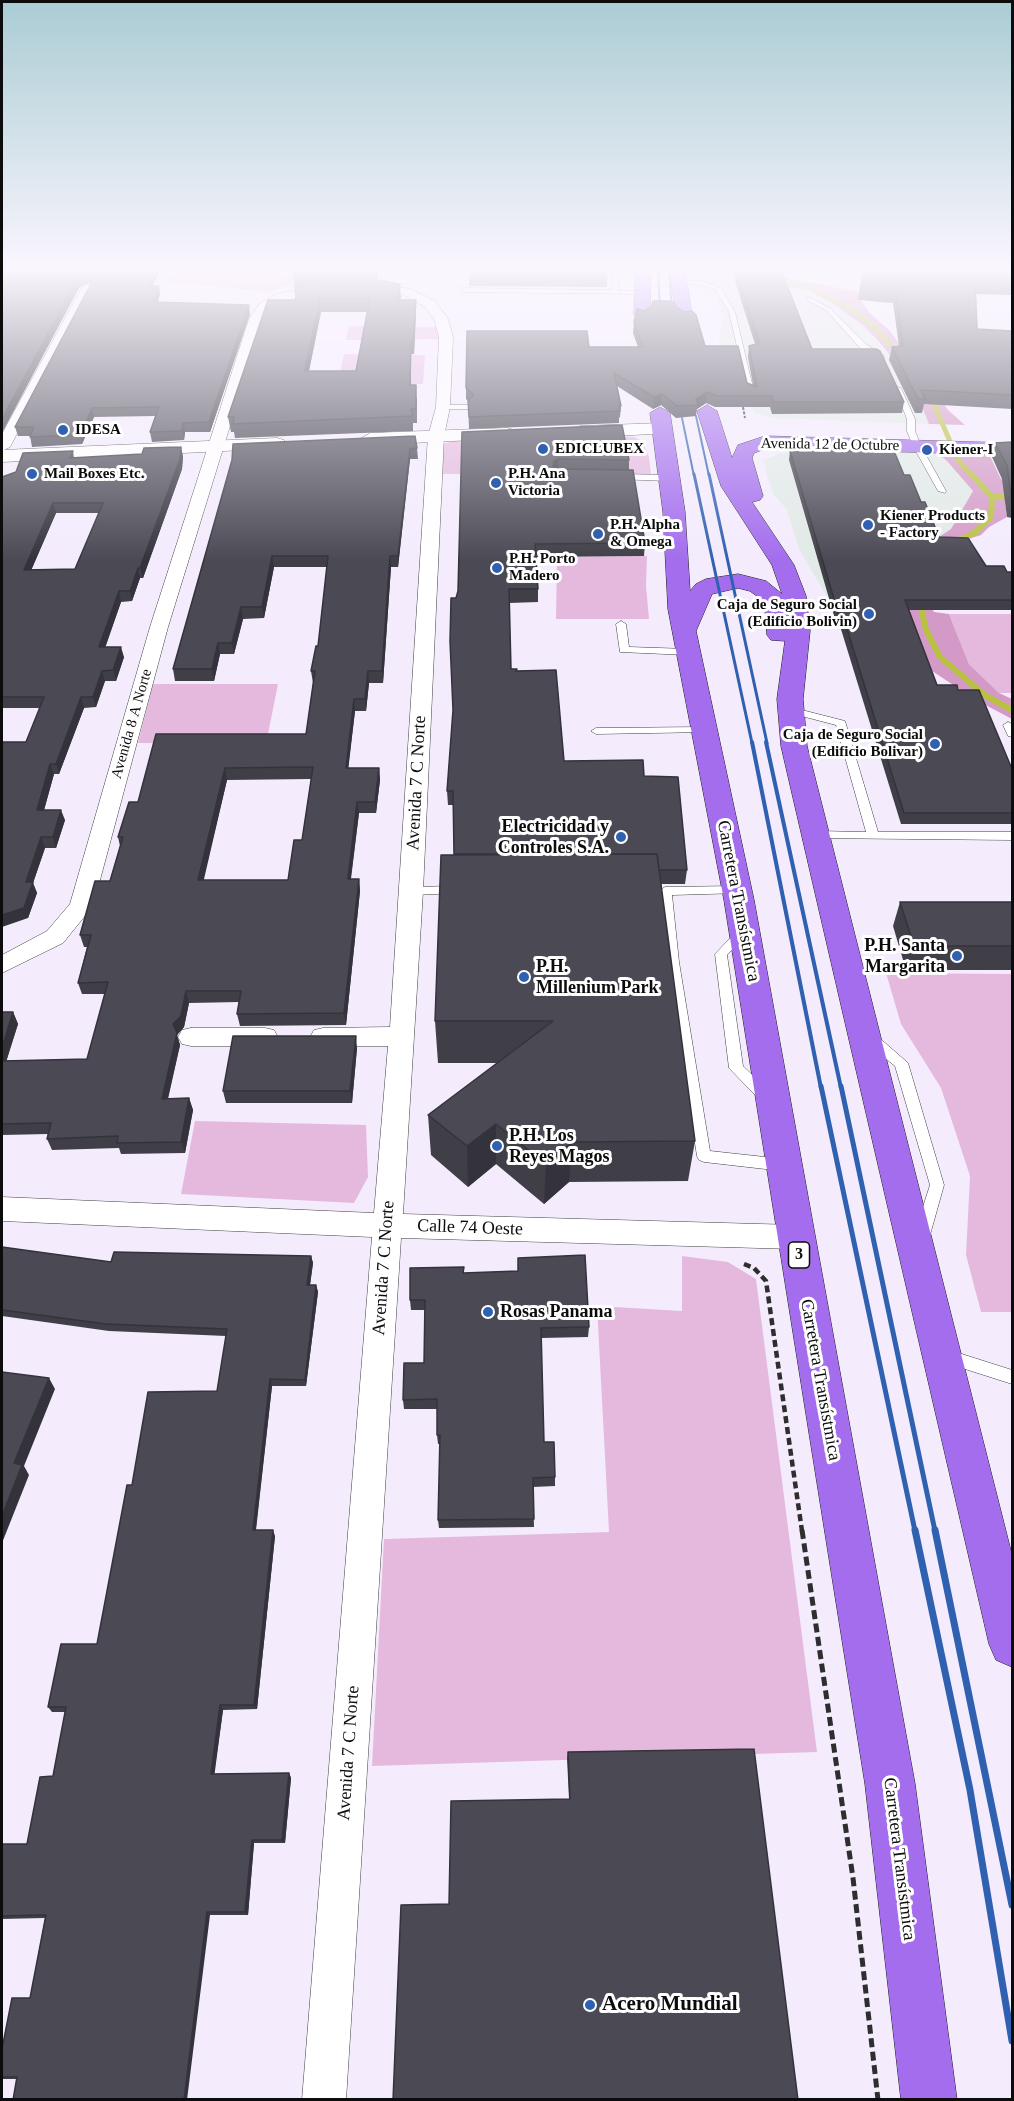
<!DOCTYPE html>
<html>
<head>
<meta charset="utf-8">
<style>
  body { margin:0 }
  #map { position:relative; width:1014px; height:2101px; overflow:hidden; background:#f4ecfd; font-family:"Times New Roman",serif }
  canvas { display:block }
  .frame { position:absolute; inset:0; border:3px solid #0c0c0c; pointer-events:none }
</style>
</head>
<body>
<div id="map">
<canvas width="1014" height="2101"></canvas>
<div class="frame"></div>
</div>
<script>
const ctx = document.querySelector('canvas').getContext('2d');
ctx.lineJoin = 'round';
function fillPath(path, color) { ctx.fillStyle = color; ctx.fill(path, 'evenodd'); }
const shape = rows => new Path2D(rows.map(r => 'M' + r).join(''));
function trace(path, color, width, dash) { ctx.strokeStyle = color; ctx.lineWidth = width; ctx.lineCap = dash ? 'butt' : 'round'; ctx.setLineDash(dash || []); ctx.stroke(path); }
function label(font, color, halo, rows, align = 'center') {
  ctx.font = font + ' "Times New Roman",serif'; ctx.lineWidth = 6; ctx.setLineDash([]); ctx.textBaseline = 'middle'; ctx.strokeStyle = halo; ctx.fillStyle = color; for (const [text, x, y, turn = 0] of rows) {
    ctx.save(); ctx.translate(x, y); ctx.rotate((+turn || 0) * Math.PI / 180); ctx.textAlign = isNaN(turn) ? turn : align; if (halo) ctx.strokeText(text, 0, 0); ctx.fillText(text, 0, 0); ctx.restore();
  }
}
const industrial = shape([
  [720,267,765,282,809,291,829,301,864,326,912,383,929,424,773,418,755,413,722,354,718,334,724,320,715,299,705,291,700,274],
  [786,451,937,453,947,461,973,491,951,529,906,559,909,602,830,602,799,549,787,510,774,495,767,477,764,460]
]);
const green = shape([
  [184,267,280,267,280,273,300,281,268,292,164,281],
  [349,326,438,327,439,339,346,340],
  [344,354,425,355,423,384,337,385],
  [619,436,634,437,642,441,649,457,651,474,440,474,444,444,455,440],
  [647,556,646,586,649,619,556,619,557,557],
  [949,614,1012,614,1012,693,999,693,969,664],
  [153,684,278,684,266,744,138,743],
  [886,973,1012,974,1012,1312,981,1312,966,1255,970,1176,941,1088,901,1024],
  [195,1121,366,1125,368,1177,354,1203,181,1194],
  [682,1256,728,1262,756,1279,817,1752,372,1766,384,1539,609,1532,597,1306,682,1311]
]);
const forest = shape([
  [720,267,750,267,761,273,861,292,859,298,870,313,890,331,948,410,965,425,929,424,912,383,880,343,864,326,829,301,809,291,765,282],
  [937,453,989,454,1001,479,1012,480,1005,502,1007,517,989,527,981,535,906,559,951,529,973,491,947,461],
  [928,601,934,612,949,614,969,664,999,693,1012,699,1012,719,976,700,926,667,900,602]
]);
const streamFar1 = shape([
  [741,267,757,276],
  [774,280,809,288,854,311,874,327,900,355],
  [930,395,958,460,972,476]
]);
const stream = shape([
  [992,497,1012,495],
  [954,543,974,533,991,517,992,497,971,474],
  [919,598,926,630,940,657,986,696,1012,710]
]);
const pathFar2 = shape([
  [743,407,745,418]
]);
const pathFar1 = shape([
  [744,1264,754,1268,766,1281,802,1531]
]);
const path = shape([
  [802,1530,853,1878,878,2100]
]);
const service = shape([
  [613,267,619,267,618,291,641,291,643,294,463,292,460,290,463,288,612,290,613,267],
  [679,280,702,281,721,288,735,312,755,396,748,394,729,312,715,289,701,285,677,283,679,280],
  [807,298,811,298,831,309,866,344,884,356,884,360,878,360,860,348,827,311,807,300,807,298],
  [894,386,901,388,915,419,915,431,921,446,946,491,945,493,938,491,913,446,907,431,907,419,894,386],
  [443,405,468,405,472,407,468,409,440,409,439,407,443,405],
  [618,474,669,475,673,478,669,481,615,479,615,475,618,474],
  [621,621,626,624,629,647,688,649,693,652,688,655,620,652,616,624,621,621],
  [790,707,845,721,878,832,1012,832,1012,840,811,838,809,835,815,831,866,832,836,725,786,712,785,710,790,707],
  [1008,722,1012,724,1012,737,1008,736,1003,725,1008,722],
  [704,727,708,728,708,732,596,734,591,731,596,728,704,727],
  [456,886,460,887,462,890,460,893,412,895,406,891,412,887,456,886],
  [737,886,741,887,743,890,741,893,672,895,679,962,710,1151,783,1159,788,1161,790,1165,788,1169,783,1171,704,1162,699,1160,697,1156,667,962,659,891,665,887,737,886],
  [743,928,749,932,727,955,743,1066,771,1093,773,1097,771,1101,766,1102,761,1101,729,1068,715,954,739,929,743,928],
  [871,1034,876,1035,908,1063,944,1185,930,1235,927,1240,922,1241,917,1240,914,1235,930,1185,895,1066,866,1043,864,1039,866,1035,871,1034],
  [946,1349,1012,1370,1012,1384,940,1361,938,1356,940,1351,946,1349]
]);
const minor = shape([
  [366,282,411,289,435,301,448,319,453,337,450,407,444,436,423,891,403,1214,795,1225,805,1228,809,1237,805,1246,795,1249,401,1238,346,2100,302,2100,372,1237,2,1221,2,1197,374,1213,388,1046,323,1046,314,1044,310,1037,314,1030,323,1028,390,1027,428,436,436,407,439,337,434,319,425,307,404,295,362,289,362,283,366,282],
  [329,283,333,284,333,290,286,300,269,310,263,319,168,627,93,906,63,943,2,973,2,955,47,931,70,904,150,627,249,319,259,304,277,294,329,283],
  [87,285,93,289,10,447,2,451,2,434,81,289,87,285],
  [191,1028,265,1028,274,1030,278,1037,274,1044,265,1046,191,1046,182,1044,178,1037,182,1030,191,1028]
]);
const tertiary = shape([
  [662,423,669,425,672,429,669,433,580,438,570,432,580,426,662,423],
  [507,428,514,430,517,434,514,438,370,445,360,439,370,433,507,428],
  [277,438,284,440,287,444,284,448,2,462,2,450,277,438]
]);
const primary = shape([
  [635,267,651,267,650,315,642,320,634,315,635,267],
  [669,267,685,267,692,316,690,320,684,321,676,316,669,267],
  [707,405,717,411,732,458,738,445,765,436,1012,443,1012,455,767,448,754,453,752,458,763,496,760,500,752,502,794,565,806,596,810,631,803,699,807,746,1012,1555,1012,1667,996,1660,989,1644,781,746,777,699,785,641,771,640,767,635,765,609,761,599,750,591,738,588,712,594,696,631,754,900,915,1784,957,2100,901,2100,865,1784,724,900,668,609,663,512,650,413,660,407,670,413,685,512,690,591,696,584,706,579,738,574,766,581,782,594,772,565,721,486,697,411,707,405]
]);
const railFar4 = shape([
  [658,267,660,311],
  [669,267,672,312],
  [696,416,709,476],
  [682,418,694,476]
]);
const railFar3 = shape([
  [694,474,752,743],
  [709,474,767,743]
]);
const railFar2 = shape([
  [752,742,821,1088],
  [766,742,841,1088]
]);
const railFar1 = shape([
  [821,1086,915,1531],
  [841,1086,935,1531]
]);
const rail = shape([
  [915,1530,970,1790,1012,2041],
  [935,1530,1012,1905]
]);
const wall = shape([
  [2,267,161,267,153,286,160,294,158,302,250,314,210,432,185,432,184,440,152,442,150,432,155,416,94,417,82,444,32,447,30,436,18,436,15,427,91,285,88,283,79,288],
  [293,267,378,272,378,280,400,284,400,300,416,313,414,354,411,354,411,385,417,399,417,423,413,423,413,431,235,438,234,432,231,432,228,417,296,300],
  [321,312,367,312,356,371,309,371],
  [469,267,608,267,607,287,469,286],
  [836,267,1012,267,1012,295,976,294,977,329,1012,331,1012,409,924,404,922,413,915,413,889,360,892,347,899,346,893,303,858,300,862,273],
  [736,270,812,349,904,402,902,413,772,414,770,407,715,407,706,403,697,409,696,416,676,418,661,405,653,409,617,386,621,406,620,417,619,418,619,423,469,429,468,401,466,399,466,388,589,347,638,347,633,333,634,322,644,311,676,307,705,346,747,383,753,385,748,357,749,346,755,344,735,281],
  [462,432,629,460,629,470,645,543,644,556,536,557,538,589,538,602,509,603,511,669,516,671,564,761,644,776,687,870,685,884,661,884,695,1141,688,1181,569,1182,544,1204,496,1164,468,1187,431,1155,428,1115,497,1063,438,1063,435,1021,454,855,453,805,448,805,447,791,453,711,458,591],
  [1012,442,1012,518,1007,517,1002,479,992,457,995,443],
  [417,448,418,459,410,459,398,567,391,567,383,683,369,683,366,711,355,711,348,768,379,768,380,780,376,813,359,813,351,879,359,879,360,891,346,1025,240,1026,237,1014,239,1002,189,1003,184,1027,177,1035,180,1045,168,1099,189,1098,193,1110,185,1153,121,1154,119,1148,52,1150,47,1139,48,1134,2,1135,2,1012,13,1012,18,1024,6,1061,87,1059,105,994,82,994,78,983,87,947,84,947,80,935,110,881,120,846,118,837,138,802,306,734,313,683,311,671,318,646,327,567,274,567,264,618,243,619,234,654,220,654,214,681,175,681,173,669,232,460],
  [311,779,302,840,288,880,203,880,227,780],
  [73,451,74,458,183,456,182,469,143,578,140,578,132,601,121,602,105,647,124,657,116,681,105,681,96,707,84,708,59,774,54,774,44,810,65,820,56,848,45,848,33,883,37,893,28,918,26,742,40,708,2,708,2,477],
  [56,513,99,513,75,569,31,570],
  [790,451,904,475,921,502,939,537,986,566,1007,572,1012,572,1012,610,909,610,937,685,958,690,1012,769,1012,824,901,824,840,626,837,626,789,460],
  [900,902,1012,902,1012,970,906,970,893,926],
  [357,1048,352,1103,226,1103,223,1091],
  [2,1247,111,1262,311,1256,313,1263,310,1285,316,1285,318,1292,306,1386,272,1386,256,1530,275,1536,257,1709,223,1710,214,1774,289,1773,291,1778,285,1843,254,1843,248,1915,210,1915,17,2079,2,2079,2,2049,30,1998,45,1918,2,1919,2,1844,27,1844,53,1776,65,1712,52,1712,48,1707,97,1644,132,1485,217,1391,226,1336,109,1331,2,1316],
  [518,1258,589,1327,588,1337,541,1338,544,1442,555,1477,555,1486,533,1487,534,1527,439,1528,438,1520,440,1444,438,1444,437,1435,437,1409,404,1409,403,1400,424,1363,425,1310,411,1310,410,1300,464,1273,518,1271],
  [568,1752,798,2100,449,1904,569,1799,567,1758]
]);
const shadedWall = shape([
  [156,267,161,267,149,294,148,286],
  [326,272,327,281,295,288,294,279],
  [86,274,88,283,79,288,2,433,2,419,77,279],
  [400,284,401,297,398,313,397,300],
  [159,286,160,294,155,311,154,302],
  [320,298,321,312,306,385,305,371],
  [416,300,416,313,414,354,413,340],
  [249,305,250,314,210,432,209,422],
  [411,340,411,399,410,385],
  [707,392,706,403,697,409,698,405,696,399],
  [662,394,661,405,653,409,654,397],
  [92,408,94,417,82,444,80,435],
  [183,423,185,432,184,440,182,431],
  [181,447,183,456,182,469,143,578,140,568],
  [410,449,410,459,398,567,398,556],
  [558,459,558,472,553,479,554,461],
  [53,503,56,513,27,580,24,570],
  [272,556,274,567,264,618,262,607],
  [390,556,391,567,383,683,382,671],
  [138,568,140,578,132,601,130,591],
  [119,591,121,602,102,657,99,647],
  [241,607,243,619,234,654,232,643],
  [218,643,220,654,214,681,212,669],
  [121,647,124,657,116,681,113,670],
  [102,671,105,681,96,707,93,697],
  [368,671,369,683,366,711,365,699],
  [81,697,84,708,59,774,56,764],
  [354,699,355,711,347,780,346,768],
  [50,764,54,774,41,821,37,810],
  [225,768,227,780,201,892,198,880],
  [379,768,380,780,376,813,375,802],
  [357,802,359,813,349,891,348,879],
  [61,810,65,820,56,848,53,837],
  [41,837,45,848,33,883,37,893,28,918,2,927,2,915,26,882],
  [359,879,360,891,346,1025,344,1013],
  [186,991,189,1003,184,1027,177,1035,180,1045,165,1110,162,1099,173,1024],
  [13,1012,18,1024,3,1072,2,1070,2,1048],
  [356,1036,357,1048,352,1103,350,1091],
  [189,1098,193,1110,185,1153,181,1142],
  [496,1124,496,1164,468,1187,467,1146],
  [572,1142,569,1182,544,1204,546,1164],
  [311,1256,313,1263,309,1292,307,1285],
  [316,1285,318,1292,306,1386,305,1380],
  [49,1378,55,1389,24,1466,29,1475,2,1543,2,1516,14,1463],
  [270,1379,272,1386,255,1536,253,1530],
  [273,1530,275,1536,257,1709,254,1705],
  [220,1705,223,1710,214,1778,211,1774],
  [289,1773,291,1778,285,1843,282,1840],
  [252,1840,254,1843,248,1915,245,1912],
  [207,1912,210,1915,187,2100,184,2100]
]);
const building = shape([
  [2,267,156,267,148,286,159,286,154,302,249,305,209,422,183,423,182,431,150,432,159,407,92,408,80,435,30,437,34,427,15,427,93,280,86,274,77,279,2,419,2,267],
  [293,267,377,267,378,272,326,272,294,279,293,267],
  [469,267,608,267,608,271,469,270,469,267],
  [864,267,1003,267,1012,268,1012,283,975,281,977,329,1012,331,1012,395,921,390,925,399,918,399,892,347,903,346,896,290,861,288,864,267],
  [736,270,781,270,812,349,876,349,880,351,904,402,774,402,772,396,717,396,707,392,696,399,698,405,677,406,662,394,654,397,614,373,621,406,619,406,620,411,469,417,468,400,474,395,466,388,467,331,587,331,589,347,643,347,634,322,637,309,644,311,652,306,653,301,668,301,674,302,676,307,684,312,692,311,696,315,705,346,738,346,747,383,757,387,749,346,760,343,736,270],
  [326,280,380,280,400,284,397,300,416,300,413,340,411,340,410,385,416,385,416,409,411,409,413,416,233,424,234,417,228,417,268,300,296,300,295,287,326,280],
  [320,298,370,298,356,371,305,371,320,298],
  [622,425,629,460,558,459,554,461,553,466,555,469,633,470,645,543,535,544,538,589,509,589,511,669,517,669,516,671,556,670,564,761,643,760,644,776,678,777,687,870,659,870,657,854,454,854,453,791,447,791,453,710,450,641,451,598,456,598,458,591,462,432,622,425],
  [415,436,417,448,410,449,398,556,390,556,382,671,368,671,365,699,354,699,346,768,379,768,375,802,357,802,348,879,359,879,344,1013,237,1014,241,991,186,991,181,1016,173,1024,177,1033,162,1099,189,1098,181,1142,117,1143,118,1136,47,1139,51,1123,2,1124,2,1061,87,1059,108,982,78,983,91,935,80,935,95,881,110,881,123,837,118,837,129,802,138,802,156,734,306,734,315,671,311,671,316,646,318,646,328,556,272,556,262,607,241,607,232,643,218,643,212,669,173,669,232,460,233,444,415,436],
  [313,767,302,840,294,840,288,880,198,880,225,768,313,767],
  [1012,442,1012,503,1007,465,995,443,1012,442],
  [181,447,180,459,140,568,138,568,130,591,119,591,99,647,121,647,113,670,102,671,93,697,81,697,56,764,50,764,37,810,61,810,53,837,41,837,26,882,33,882,24,908,2,915,2,746,3,742,26,742,44,697,2,697,2,477,16,472,23,453,73,451,70,458,142,454,144,448,181,447],
  [53,503,103,503,75,569,24,570,53,503],
  [790,451,894,451,904,475,910,475,921,502,925,502,939,537,968,538,986,566,1004,566,1007,572,1012,572,1012,600,905,600,937,685,957,685,958,690,979,690,1012,769,1012,813,904,813,843,616,839,616,790,451],
  [657,854,695,1141,572,1142,546,1164,496,1124,467,1146,428,1115,553,1021,435,1021,441,855,657,854],
  [900,902,1012,902,1012,946,914,946,900,902],
  [2,1012,13,1012,2,1048,2,1012],
  [233,1036,356,1036,350,1091,223,1091,233,1036],
  [2,1247,111,1262,114,1252,311,1256,307,1285,316,1285,305,1380,270,1379,253,1530,273,1530,254,1705,220,1705,211,1774,289,1773,282,1840,252,1840,245,1912,207,1912,184,2100,13,2100,17,2077,2,2077,2,2049,12,1998,30,1998,46,1915,2,1916,2,1844,27,1844,40,1777,53,1776,66,1707,48,1707,61,1644,97,1644,127,1485,132,1485,148,1392,217,1391,227,1329,106,1324,2,1310,2,1247],
  [585,1255,589,1327,541,1328,544,1442,554,1442,555,1477,533,1478,534,1519,438,1520,440,1435,437,1435,437,1399,403,1400,404,1363,424,1363,425,1300,410,1300,410,1268,464,1267,463,1273,518,1271,518,1258,585,1255],
  [2,1372,49,1378,14,1463,22,1465,2,1516,2,1372],
  [754,1749,798,2100,393,2100,401,1905,449,1904,451,1801,570,1799,568,1752,754,1749]
]);
const markers = [
  [63,430,6,"#3060b0"],
  [543,449,6,"#3060b0"],
  [927,450,6,"#3060b0"],
  [32,474,6,"#3060b0"],
  [496,483,6,"#3060b0"],
  [868,525,6,"#3060b0"],
  [598,534,6,"#3060b0"],
  [497,568,6,"#3060b0"],
  [869,614,6,"#3060b0"],
  [935,744,6,"#3060b0"],
  [621,837,6,"#3060b0"],
  [957,956,6,"#3060b0"],
  [524,977,6,"#3060b0"],
  [497,1146,6,"#3060b0"],
  [488,1312,6,"#3060b0"],
  [590,2005,6,"#3060b0"]
];
const farPoinames = [
  ["IDESA",75,430],
  ["EDICLUBEX",555,449],
  ["Kiener-I",939,450],
  ["Mail Boxes Etc.",44,474],
  ["P.H. Ana",508,474],
  ["Victoria",508,491],
  ["Kiener Products",880,516],
  ["- Factory",880,533],
  ["P.H. Alpha",610,525],
  ["& Omega",610,542],
  ["P.H. Porto",509,559],
  ["Madero",509,576],
  ["Caja de Seguro Social",857,605,"right"],
  ["(Edificio Bolivin)",857,622,"right"],
  ["Caja de Seguro Social",923,735,"right"],
  ["(Edificio Bolivar)",923,752,"right"]
];
const farStreetnames = [
  ["Avenida 12 de Octubre",830,445,1],
  ["Avenida 8 A Norte",132,724,-74]
];
const shields = [
  [799,1255,21]
];
const shieldNames = [
  ["3",799,1255]
];
const streetNames = [
  ["Avenida 7 C Norte",417,783,-87],
  ["Carretera Transístmica",738,901,79],
  ["Calle 74 Oeste",470,1228,2],
  ["Avenida 7 C Norte",384,1268,-86],
  ["Carretera Transístmica",820,1380,80],
  ["Avenida 7 C Norte",349,1753,-86],
  ["Carretera Transístmica",899,1859,83]
];
const poiNames = [
  ["Electricidad y",609,827,"right"],
  ["Controles S.A.",609,848,"right"],
  ["P.H. Santa",945,946,"right"],
  ["Margarita",945,967,"right"],
  ["P.H.",536,967],
  ["Millenium Park",536,988],
  ["P.H. Los",509,1136],
  ["Reyes Magos",509,1157],
  ["Rosas Panama",500,1312]
];
const nearPoinames = [
  ["Acero Mundial",602,2005]
];
fillPath(industrial, '#e1eae6');
fillPath(green, '#e5b9de');
fillPath(forest, '#d49ac7');
trace(streamFar1, '#b9c142', 5);
trace(stream, '#b9c142', 6);
trace(service, '#3f3f3f', 1);
trace(minor, '#3f3f3f', 1);
trace(tertiary, '#3f3f3f', 1);
trace(primary, '#1d1d1d', 1);
trace(pathFar2, '#2e2e2e', 2, [3, 1.5]);
trace(pathFar1, '#2e2e2e', 4.5, [7, 4]);
trace(path, '#2e2e2e', 5, [9, 4.5]);
fillPath(service, '#fff');
fillPath(minor, '#fff');
fillPath(tertiary, '#fff');
fillPath(primary, '#a36ded');
trace(railFar4, '#3060b0', 2);
trace(railFar3, '#3060b0', 3);
trace(railFar2, '#3060b0', 4);
trace(railFar1, '#3060b0', 5);
trace(rail, '#3060b0', 7);
fillPath(wall, '#403f48');
fillPath(shadedWall, '#34333b');
fillPath(building, '#4a4954');
trace(building, '#34333b', 1.5);
const sky = ctx.createLinearGradient(0, 0, 0, 561);
sky.addColorStop(0, '#aaccd4');
sky.addColorStop(0.48, '#faf6fe');
sky.addColorStop(1, '#faf6fe00');
ctx.fillStyle = sky;
ctx.fillRect(0, 0, 1014, 561);
for (const [x, y, r, color] of markers) { const dot = new Path2D(); dot.arc(x, y, r, 0, 2 * Math.PI); ctx.fillStyle = color; ctx.fill(dot); trace(dot, '#fff', 2); }
label('bold 15px', '#0c0c0c', '#fff', farPoinames, 'left');
label('15px', '#0c0c0c', '#fff', farStreetnames);
for (const [x, y, w] of shields) { const box = new Path2D(); box.roundRect(x - w / 2, y - 13, w, 26, 4.5); ctx.fillStyle = '#fff'; ctx.fill(box); trace(box, '#0c0c0c', 1.5); }
label('bold 16px', '#0c0c0c', null, shieldNames);
label('18px', '#0c0c0c', '#fff', streetNames);
label('bold 18px', '#0c0c0c', '#fff', poiNames, 'left');
label('bold 21px', '#0c0c0c', '#fff', nearPoinames, 'left');
</script>
</body>
</html>
